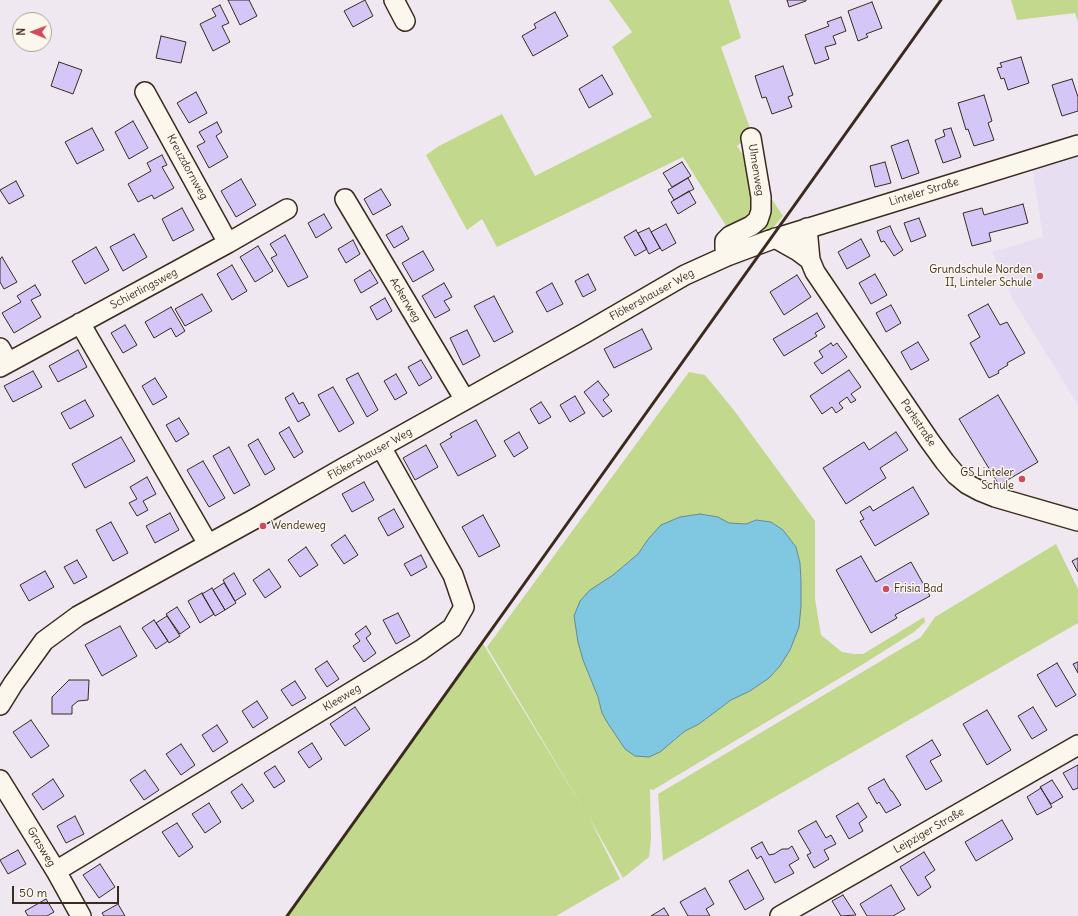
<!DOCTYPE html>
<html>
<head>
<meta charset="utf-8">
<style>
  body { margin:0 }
  #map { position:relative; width:1078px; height:916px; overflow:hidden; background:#f0e8f0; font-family:Delius,sans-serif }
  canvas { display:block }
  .north { position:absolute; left:12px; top:12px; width:40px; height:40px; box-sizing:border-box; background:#fbf7ec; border:1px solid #aea59a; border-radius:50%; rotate:271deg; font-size:11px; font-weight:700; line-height:16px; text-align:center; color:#3b2a1e }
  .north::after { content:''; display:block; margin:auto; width:14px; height:18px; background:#d1495b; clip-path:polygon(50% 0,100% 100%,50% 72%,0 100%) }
  .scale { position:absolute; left:12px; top:886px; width:107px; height:18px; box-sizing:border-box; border:2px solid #3b2a1e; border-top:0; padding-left:5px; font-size:12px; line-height:14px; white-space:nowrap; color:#3b2a1e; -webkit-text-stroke:3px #fbf7ec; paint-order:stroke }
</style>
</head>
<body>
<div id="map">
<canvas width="1078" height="916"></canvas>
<div class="north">N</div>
<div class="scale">50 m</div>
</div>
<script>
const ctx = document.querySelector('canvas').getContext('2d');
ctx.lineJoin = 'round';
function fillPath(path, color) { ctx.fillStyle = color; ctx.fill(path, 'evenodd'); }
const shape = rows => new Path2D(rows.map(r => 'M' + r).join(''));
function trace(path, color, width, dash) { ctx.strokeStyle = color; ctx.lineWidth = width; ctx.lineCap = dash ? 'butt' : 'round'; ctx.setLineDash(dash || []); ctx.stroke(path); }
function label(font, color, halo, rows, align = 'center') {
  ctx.font = font + ' Delius,sans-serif'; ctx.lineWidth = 3; ctx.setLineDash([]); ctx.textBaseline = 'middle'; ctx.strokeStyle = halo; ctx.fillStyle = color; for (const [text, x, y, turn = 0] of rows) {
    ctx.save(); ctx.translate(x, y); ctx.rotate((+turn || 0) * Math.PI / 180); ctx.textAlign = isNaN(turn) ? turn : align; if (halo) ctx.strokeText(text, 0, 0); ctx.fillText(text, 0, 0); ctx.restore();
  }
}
const built = shape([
  [1078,153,1078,405,1013,300,992,252,1043,237,1032,167]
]);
const green = shape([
  [609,0,729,0,741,38,721,47,752,134,737,146,783,216,771,230,733,237,683,157,497,247,482,219,467,230,426,155,439,146,502,114,535,176,652,117,612,47,632,32],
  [1011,0,1078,0,1078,22,1075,13,1017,20],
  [689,372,705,375,733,409,815,521,815,599,821,635,842,652,854,654,863,654,924,617,925,622,914,632,860,666,653,790,650,789,651,839,649,857,623,878,589,817,620,879,556,916,287,916,482,642,586,813,487,647],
  [701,514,718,517,729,523,746,524,756,520,771,522,783,530,796,547,800,563,801,581,801,606,790,650,780,666,769,678,750,691,731,700,699,724,685,731,673,742,625,749,607,722,602,713,598,697,583,660,590,590,613,575,638,554,649,538,680,517],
  [1056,544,1078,589,1078,623,663,861,658,794,921,637,935,617]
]);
const water = shape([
  [700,514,718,517,729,523,746,524,756,520,771,522,783,530,796,547,800,563,801,581,801,606,799,627,790,650,780,666,769,678,750,691,731,700,699,724,685,731,660,752,649,757,635,756,625,749,607,722,602,713,598,697,583,660,578,642,574,616,580,601,590,590,613,575,638,554,649,538,661,525,680,517,700,514]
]);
const building = shape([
  [228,0,249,0,257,16,240,25,228,0],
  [365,0,373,16,353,27,344,11,365,0],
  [787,0,806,0,806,1,789,7,787,0],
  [872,2,882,28,866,34,868,37,858,41,848,11,872,2],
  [220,5,229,23,222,26,230,42,213,51,200,24,216,16,212,9,220,5],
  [555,12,568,36,533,56,522,36,536,28,534,24,555,12],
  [841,17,846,31,833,36,836,44,825,47,829,59,815,64,805,35,829,26,827,22,841,17],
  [161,36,186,42,181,63,156,58,161,36],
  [1021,57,1029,83,1008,90,1004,78,1001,79,997,68,1002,67,1000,63,1021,57],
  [59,62,82,70,73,94,51,86,59,62],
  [783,66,793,95,788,97,792,107,772,114,766,97,762,98,755,76,783,66],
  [602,75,613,94,589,108,579,89,602,75],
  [1072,79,1078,97,1078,111,1062,116,1052,85,1072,79],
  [196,92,207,113,189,123,177,103,196,92],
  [984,95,992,121,988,123,994,140,974,146,968,129,966,130,958,103,984,95],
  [133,121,148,148,129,159,115,132,133,121],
  [217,122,222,132,216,136,228,157,209,168,197,146,205,142,199,132,217,122],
  [92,128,104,150,77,164,65,142,92,128],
  [951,128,961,157,943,163,935,140,945,136,943,130,951,128],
  [908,140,919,173,902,179,891,146,908,140],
  [162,155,167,165,162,167,174,188,154,199,152,195,138,202,128,184,151,171,147,163,162,155],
  [682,162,691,176,672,187,663,173,682,162],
  [885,162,891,183,875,187,870,166,885,162],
  [688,178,694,189,674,200,668,190,688,178],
  [241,179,256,205,236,217,221,191,241,179],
  [16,181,24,196,9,204,0,190,16,181],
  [381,189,391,205,373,215,364,199,381,189],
  [689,191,696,203,678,214,671,202,689,191],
  [1023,204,1028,223,989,233,991,241,972,246,963,213,982,208,984,215,1023,204],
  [182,208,194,230,173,241,162,219,182,208],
  [324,214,332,228,316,238,308,223,324,214],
  [919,218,926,236,911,242,904,223,919,218],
  [666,224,676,243,662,251,651,232,666,224],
  [402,226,409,239,394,248,386,235,402,226],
  [890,226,894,235,903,250,894,256,884,241,881,242,877,231,890,226],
  [649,228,660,248,649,254,638,233,649,228],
  [636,230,647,249,635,256,624,237,636,230],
  [134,234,147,257,123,271,110,247,134,234],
  [285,235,308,277,288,287,271,258,277,255,270,244,285,235],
  [861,239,870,256,847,269,838,252,861,239],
  [353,240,360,254,346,263,338,249,353,240],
  [258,246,273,271,255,282,240,257,258,246],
  [96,247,109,270,85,284,72,261,96,247],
  [423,251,434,270,413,282,402,263,423,251],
  [2,257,17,282,4,289,0,282,0,259,2,257],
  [232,265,247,291,232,300,217,274,232,265],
  [370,270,378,283,361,293,354,280,370,270],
  [588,274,596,290,583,297,575,281,588,274],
  [875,274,887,295,871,304,859,283,875,274],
  [797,275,811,297,784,315,770,292,797,275],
  [444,283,452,297,444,301,450,310,435,318,422,296,444,283],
  [552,283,563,304,547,312,536,292,552,283],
  [35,285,41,295,31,300,41,317,14,333,2,313,21,302,17,296,35,285],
  [202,294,212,311,185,326,175,309,202,294],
  [494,296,513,332,494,342,474,306,494,296],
  [385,298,392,311,377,320,370,307,385,298],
  [988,304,1000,325,1007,322,1025,353,1007,363,1008,365,998,371,999,373,989,378,970,343,980,337,968,315,988,304],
  [891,305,901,323,886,332,876,313,891,305],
  [171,307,185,331,176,337,171,328,154,338,145,322,171,307],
  [817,313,825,327,815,333,817,336,784,356,773,339,817,313],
  [125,325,137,345,123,353,111,333,125,325],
  [642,329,652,349,614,368,604,349,642,329],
  [467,330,480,356,463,365,450,338,467,330],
  [918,342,929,360,911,370,901,352,918,342],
  [831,343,833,346,837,343,847,357,822,374,814,363,823,357,819,351,831,343],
  [78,350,87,367,58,382,49,366,78,350],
  [421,360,432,378,419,386,408,367,421,360],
  [849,370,861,387,851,394,856,400,851,403,847,397,839,403,843,408,836,413,832,407,822,414,810,396,849,370],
  [33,371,42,387,13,402,4,386,33,371],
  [358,373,378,410,367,417,346,379,358,373],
  [396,374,407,393,395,400,384,381,396,374],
  [155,378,167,397,153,405,142,386,155,378],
  [598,381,609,395,603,400,612,411,603,417,584,392,598,381],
  [333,387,354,423,339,432,318,395,333,387],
  [293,393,299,404,303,402,310,415,298,422,285,398,293,393],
  [998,395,1038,462,999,485,959,419,998,395],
  [575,396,585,413,570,422,560,405,575,396],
  [85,400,94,416,70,429,61,413,85,400],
  [541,402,551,417,539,424,530,409,541,402],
  [179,418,189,434,176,442,166,425,179,418],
  [476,420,496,456,458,476,440,444,452,437,450,434,476,420],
  [289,427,303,452,294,458,279,433,289,427],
  [519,432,528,448,514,457,504,441,519,432],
  [896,432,908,450,880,468,886,478,846,504,823,468,864,442,869,450,896,432],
  [121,437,135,461,85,488,72,464,121,437],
  [258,439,275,469,265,475,248,445,258,439],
  [426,445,438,467,415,480,403,458,426,445],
  [229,447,250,485,234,494,213,456,229,447],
  [203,461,225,498,209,507,187,470,203,461],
  [147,477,156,494,143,501,148,510,137,516,129,503,137,499,130,487,147,477],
  [364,482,374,500,352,512,342,494,364,482],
  [913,487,929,514,875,546,860,521,864,519,860,512,870,506,873,511,913,487],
  [394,509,404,527,388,536,378,518,394,509],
  [170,513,179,530,155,543,146,526,170,513],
  [483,515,500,546,479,557,462,527,483,515],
  [111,522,128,553,113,561,96,530,111,522],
  [345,535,358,555,344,564,331,545,345,535],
  [306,547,318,565,300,577,288,560,306,547],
  [421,555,427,567,411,576,404,564,421,555],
  [861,556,876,582,911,562,930,596,895,615,897,618,871,633,836,570,861,556],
  [1078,558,1078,572,1072,561,1078,558],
  [77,560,87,577,74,584,64,567,77,560],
  [269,569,281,587,265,598,253,580,269,569],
  [45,571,54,587,29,601,20,585,45,571],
  [234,573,246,594,235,601,223,580,234,573],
  [224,583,236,603,225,610,213,590,224,583],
  [212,588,225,610,215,616,202,594,212,588],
  [202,593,214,614,200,623,188,601,202,593],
  [177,607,190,627,180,634,166,614,177,607],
  [398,613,410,636,396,644,383,620,398,613],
  [167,616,180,636,169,643,156,623,167,616],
  [154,620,168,641,156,649,142,628,154,620],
  [120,626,137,656,102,676,85,645,120,626],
  [366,626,371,634,366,638,376,653,364,662,353,646,360,641,355,634,366,626],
  [327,661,339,679,327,687,315,669,327,661],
  [1078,662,1078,673,1073,664,1078,662],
  [1057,663,1076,695,1056,707,1037,675,1057,663],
  [69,680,89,680,88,700,78,701,72,706,72,714,52,714,52,697,69,680],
  [295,681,306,698,292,706,281,690,295,681],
  [257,701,268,718,253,728,242,711,257,701],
  [355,707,370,729,345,746,330,724,355,707],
  [1033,707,1047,730,1032,739,1018,716,1033,707],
  [987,710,1011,750,987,765,963,724,987,710],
  [31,720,49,746,31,758,13,732,31,720],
  [217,725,228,742,213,752,202,735,217,725],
  [932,740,941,755,930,761,942,781,926,790,906,756,932,740],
  [312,743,322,759,309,768,298,752,312,743],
  [181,744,195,765,181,775,166,754,181,744],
  [1078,765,1078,788,1073,790,1063,773,1078,765],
  [275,766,285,781,274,788,264,773,275,766],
  [145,770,159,790,144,800,130,780,145,770],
  [53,779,64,796,43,810,32,794,53,779],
  [884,779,891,791,892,791,901,805,886,813,879,802,877,804,868,788,884,779],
  [1052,780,1063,797,1051,804,1040,787,1052,780],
  [242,784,254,801,242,809,231,792,242,784],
  [1041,788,1052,807,1037,815,1027,797,1041,788],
  [209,803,221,822,205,833,192,814,209,803],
  [858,803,867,817,859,823,863,831,849,839,836,816,858,803],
  [75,816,84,834,66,843,57,826,75,816],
  [1002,820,1013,839,976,861,965,842,1002,820],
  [816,821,826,838,831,835,836,844,824,850,829,859,814,868,807,855,811,853,798,831,816,821],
  [177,823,193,847,179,857,162,832,177,823],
  [762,842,769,855,774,854,782,849,788,849,792,846,799,859,789,865,794,873,775,883,761,856,757,859,751,848,762,842],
  [18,850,26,864,8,874,0,860,18,850],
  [924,852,935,870,925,877,931,887,918,896,900,867,924,852],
  [100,864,115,887,99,898,83,875,100,864],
  [748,870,764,899,745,910,729,881,748,870],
  [891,885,905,909,893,916,867,916,860,904,891,885],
  [705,888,714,904,706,909,710,916,688,916,680,902,705,888],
  [843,895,856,915,841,916,832,901,843,895],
  [46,899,54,912,47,916,28,916,25,911,46,899],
  [118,904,125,916,104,916,102,913,118,904],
  [664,908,669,916,651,916,664,908]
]);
const minor = shape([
  [394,0,405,21],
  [145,92,228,243],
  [345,199,465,400],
  [807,228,810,260,815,272,929,440,945,462,956,475,967,484,980,491,995,497,1078,521],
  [775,238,798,251,810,260],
  [727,256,725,248,725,241,730,236,751,226,758,220,761,211,761,197,751,138],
  [80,323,208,544],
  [0,348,8,362],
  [0,367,228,243,287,209],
  [0,705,13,684,44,641,78,616,258,517,345,467,585,333,685,275,727,256,770,240,1078,145],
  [0,780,56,871,81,916],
  [56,871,421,650,452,628,464,607,453,575,381,447],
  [780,916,1078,745]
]);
const rail = shape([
  [287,916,941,0]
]);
const markers = [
  [1040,276,4,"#d1495b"],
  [1022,479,4,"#d1495b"],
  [263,526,4,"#d1495b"],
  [886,589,4,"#d1495b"]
];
const streetNames = [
  ["Kreuzdornweg",187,167,61],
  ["Ulmenweg",756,170,81],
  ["Linteler Straße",924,192,-17],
  ["Schierlingsweg",144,289,-28],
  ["Flökershauser Weg",652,295,-29],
  ["Ackerweg",405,300,59],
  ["Parkstraße",918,423,56],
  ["Flökershauser Weg",370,454,-29],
  ["Kleeweg",342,698,-31],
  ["Leipziger Straße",929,831,-30],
  ["Grasweg",41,847,59]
];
const poiNames = [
  ["Grundschule Norden",1032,270],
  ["II, Linteler Schule",1032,283],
  ["GS Linteler",1014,473],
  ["Schule",1014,486],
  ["Wendeweg",271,526,"left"],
  ["Frisia Bad",894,589,"left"]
];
fillPath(built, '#e8def2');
fillPath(green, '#c2d88d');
fillPath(water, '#80c8e1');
trace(water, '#648993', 1);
fillPath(building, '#d5c6f8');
trace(building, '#3b2a1e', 1);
trace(minor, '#3b2a1e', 22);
trace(minor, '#fbf7ec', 19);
trace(rail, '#3b2a1e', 3);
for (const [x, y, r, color] of markers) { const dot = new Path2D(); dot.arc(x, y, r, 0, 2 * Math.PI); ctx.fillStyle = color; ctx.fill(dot); trace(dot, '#fbf7ec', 1.5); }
label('11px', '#3b2a1e', '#fbf7ec', streetNames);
label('11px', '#3b2a1e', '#fbf7ec', poiNames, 'right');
</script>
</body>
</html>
